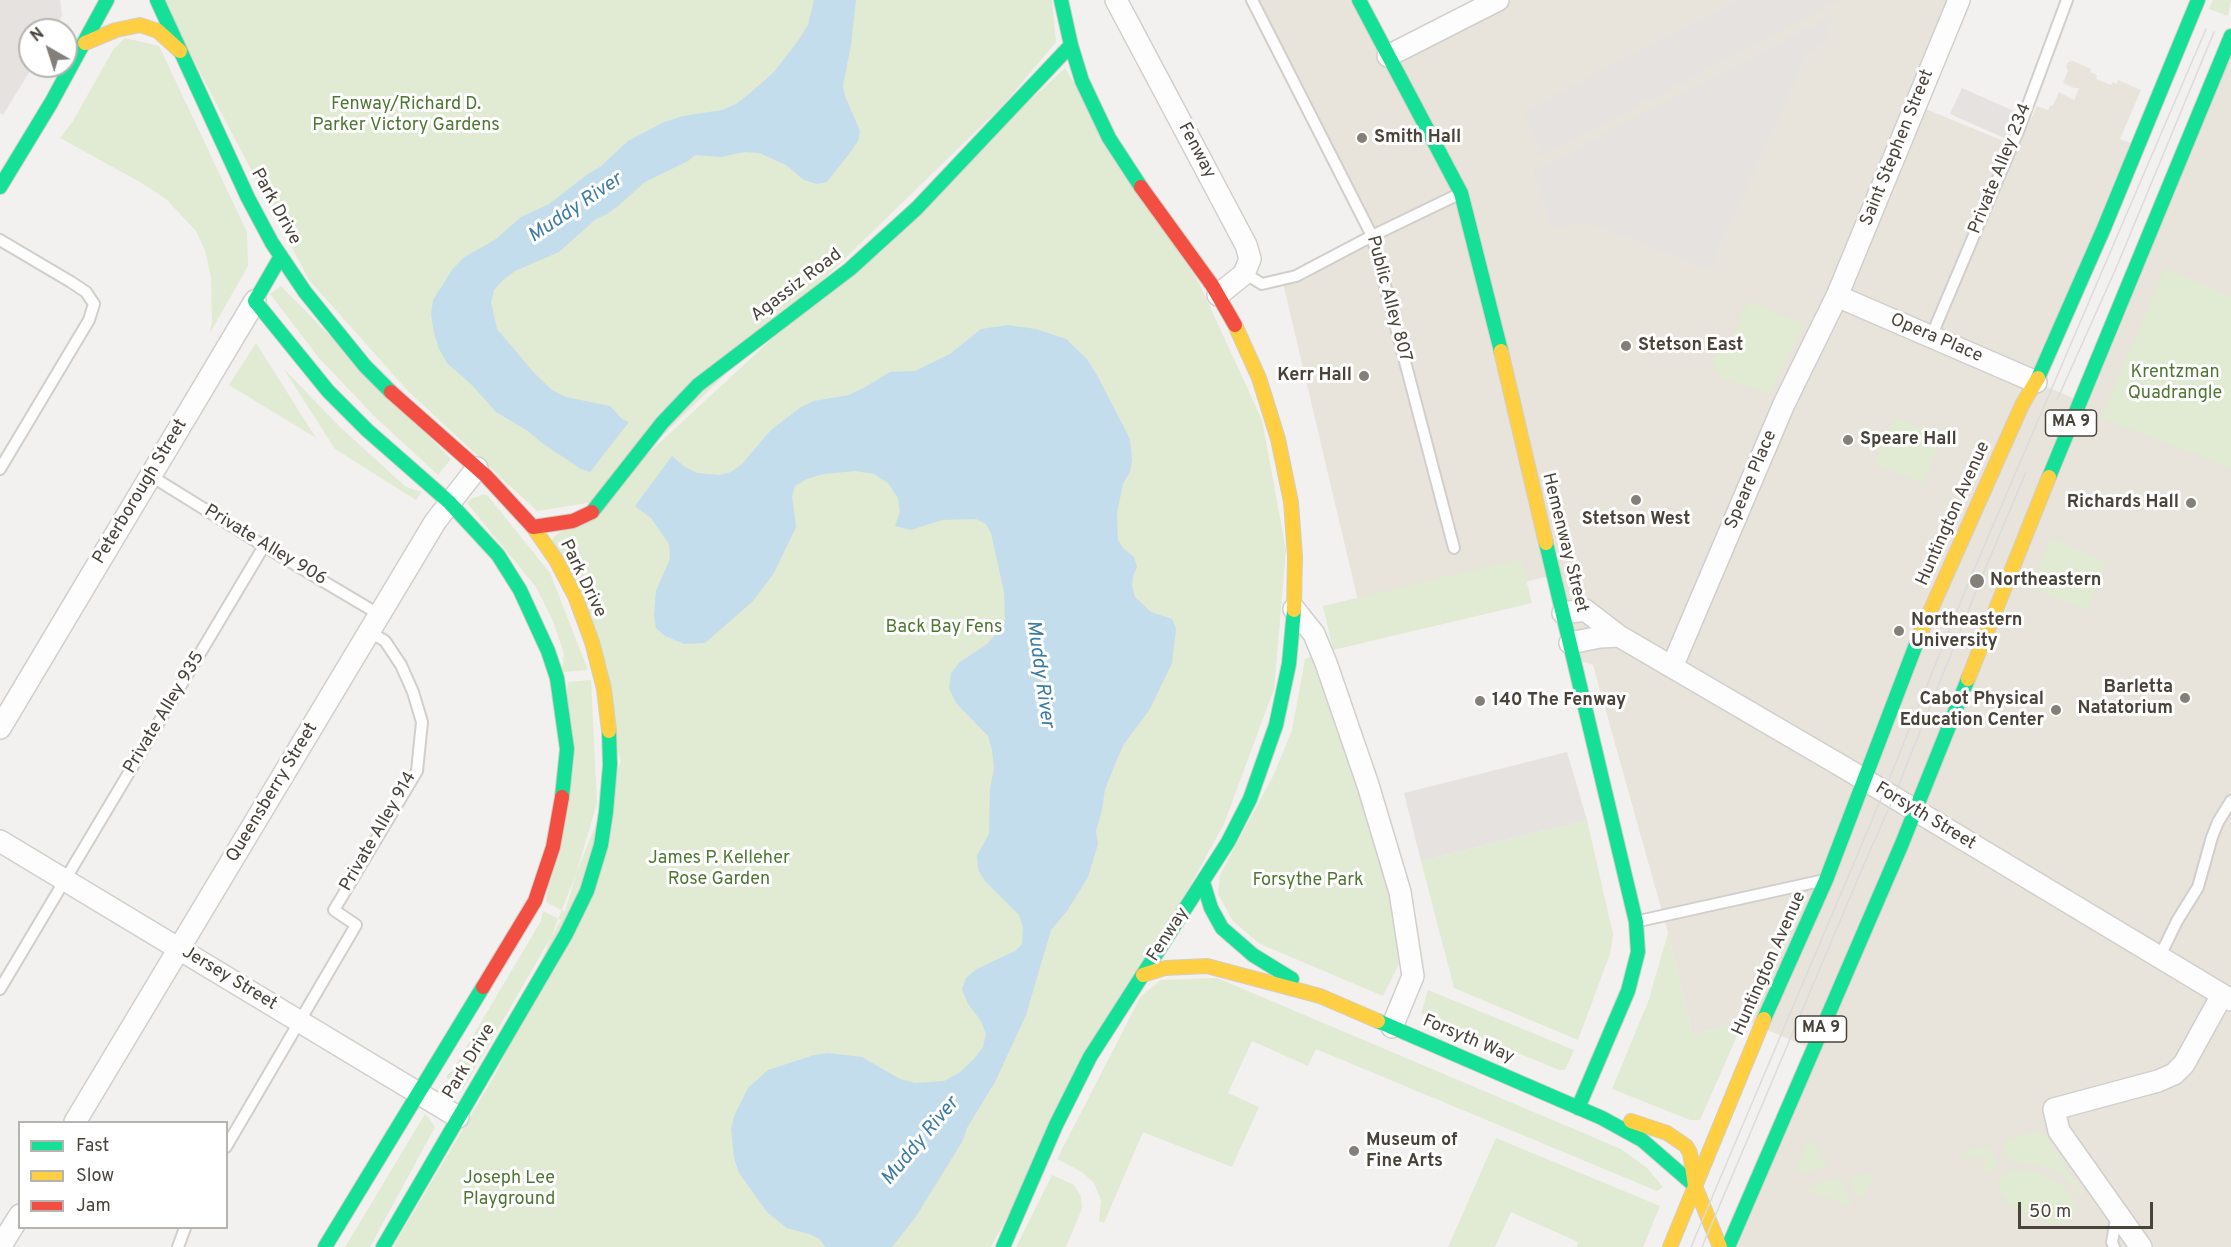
<!DOCTYPE html>
<html>
<head>
<meta charset="utf-8">
<style>
  body { margin:0 }
  #map { position:relative; width:2231px; height:1247px; overflow:hidden; background:#f3f1ef; font-family:Overpass,sans-serif }
  canvas { display:block }
  .legend { position:absolute; left:18px; top:1121px; width:210px; height:108px; box-sizing:border-box; background:#fff; border:2px solid #b6b4b0; margin:0; padding:8px 10px; list-style:none; font-size:18px; color:#49433a }
  .legend li { display:flex; align-items:center; gap:12px; height:30px }
  .legend b { width:30px; border:2px solid #b6b4b0 }
  .north { position:absolute; left:18px; top:18px; width:60px; height:60px; box-sizing:border-box; background:#fff; border:2px solid #b6b4b0; border-radius:50%; rotate:321deg; font-size:16px; font-weight:700; line-height:24px; text-align:center; color:#49433a }
  .north::after { content:''; display:block; margin:auto; width:21px; height:27px; background:#848079; clip-path:polygon(50% 0,100% 100%,50% 72%,0 100%) }
  .scale { position:absolute; left:2018px; top:1202px; width:135px; height:27px; box-sizing:border-box; border:3px solid #49433a; border-top:0; padding-left:8px; font-size:18px; line-height:21px; white-space:nowrap; color:#49433a; -webkit-text-stroke:4px #fff; paint-order:stroke }
</style>
</head>
<body>
<div id="map">
<canvas width="2231" height="1247"></canvas>
<ul class="legend">
<li><b style="height:8px;background:#16e098"></b>Fast</li>
<li><b style="height:8px;background:#ffcf43"></b>Slow</li>
<li><b style="height:8px;background:#f24e42"></b>Jam</li>
</ul>
<div class="north">N</div>
<div class="scale">50 m</div>
</div>
<script>
const ctx = document.querySelector('canvas').getContext('2d');
ctx.lineJoin = 'round';
function fillPath(path, color) { ctx.fillStyle = color; ctx.fill(path, 'evenodd'); }
const shape = rows => new Path2D(rows.map(r => 'M' + r).join(''));
function trace(path, color, width, dash) { ctx.strokeStyle = color; ctx.lineWidth = width; ctx.lineCap = dash ? 'butt' : 'round'; ctx.setLineDash(dash || []); ctx.stroke(path); }
function label(font, color, halo, rows, align = 'center') {
  ctx.font = font + ' Overpass,sans-serif'; ctx.lineWidth = 6; ctx.setLineDash([]); ctx.textBaseline = 'middle'; ctx.strokeStyle = halo; ctx.fillStyle = color; for (const [text, x, y, turn = 0] of rows) {
    ctx.save(); ctx.translate(x, y); ctx.rotate((+turn || 0) * Math.PI / 180); ctx.textAlign = isNaN(turn) ? turn : align; if (halo) ctx.strokeText(text, 0, 0); ctx.fillText(text, 0, 0); ctx.restore();
  }
}
const education = shape([
  [1252,0,1359,0,1388,56,1498,0,1959,0,1916,105,2018,147,2037,106,2048,110,2050,106,2053,105,2059,92,2074,100,2079,88,2074,88,2063,83,2068,70,2066,67,2068,62,2073,61,2091,69,2090,72,2097,75,2096,79,2111,85,2113,82,2117,84,2118,80,2141,90,2120,139,2138,146,2036,382,2080,401,2231,36,2231,1247,1728,1247,1812,1049,1744,1020,1693,1035,1668,933,1593,665,1574,659,1553,575,1363,622,1283,283,1372,236]
]);
const green = shape([
  [162,0,1052,0,1056,42,1004,104,594,502,537,511,408,391,309,280],
  [2213,0,2231,0,2228,16,2209,9],
  [125,38,159,46,247,232,248,266,210,333,212,322,211,277,205,251,196,231,166,199,140,182,60,138,73,121,113,50],
  [1065,68,1199,283,1262,420,1286,550,1274,689,1224,824,991,1247,393,1247,499,1068,621,761,552,539,642,459],
  [2165,268,2231,297,2231,468,2101,418],
  [281,286,451,459,438,475,374,416,319,358,270,294],
  [1748,301,1804,324,1770,393,1722,379,1711,360,1730,343],
  [256,343,316,438,229,385],
  [283,368,340,427,406,487,422,492,416,500,335,449],
  [1894,418,1944,436,1923,484,1875,464],
  [484,494,488,496,550,573,588,670,562,672,564,653,553,621,536,587,467,503,471,499],
  [2051,538,2107,562,2087,611,2031,587],
  [1521,559,1532,603,1333,650,1323,606],
  [1314,656,1387,872,1399,964,1383,996,1260,944,1233,921,1218,894,1220,875,1274,774,1292,730,1305,659],
  [591,680,597,803,565,912,546,902,568,682],
  [1587,820,1613,934,1610,954,1578,1040,1454,988,1421,861],
  [543,911,561,920,463,1089,447,1078,447,1075,452,1071,541,921],
  [1668,933,1693,1035,1744,1020,1700,1120,1690,1120,1612,1089,1648,1002],
  [1217,978,1621,1149,1647,1168,1663,1187,1657,1191,1316,1049,1308,1066,1252,1041,1228,1093,1259,1107,1232,1167,1143,1132,1104,1223,1099,1221,1101,1200,1094,1183,1082,1172,1057,1159,1141,996,1161,980],
  [1428,990,1574,1050,1565,1070,1559,1070,1421,1013],
  [425,1114,429,1118,435,1127,370,1247,345,1247],
  [2036,1132,2045,1135,2083,1193,2084,1199,2066,1178,2053,1169,2013,1161,2005,1156,2002,1147,2005,1140],
  [1496,1138,1660,1206,1643,1247,1577,1247,1578,1242,1511,1212,1495,1247,1448,1247],
  [1810,1141,1813,1142,1828,1166,1800,1173,1797,1168,1807,1144],
  [1978,1147,1990,1150,1996,1158,1996,1167,1992,1173,1982,1169,1988,1155,1969,1159,1963,1152],
  [2013,1169,2037,1172,2061,1185,2073,1197,2077,1207,2074,1217,2066,1222,2055,1224,2034,1219,2009,1204,2000,1194,1998,1187,2001,1178],
  [1869,1173,1872,1175,1873,1179,1863,1197,1860,1199,1848,1179],
  [1052,1175,1074,1185,1081,1196,1082,1209,1066,1247,1016,1247],
  [1835,1178,1841,1180,1852,1202,1850,1206,1809,1191,1809,1188]
]);
const parking = shape([
  [0,0,60,0,62,16,54,30,30,30,30,66,33,66,3,115,0,113],
  [1737,0,1840,0,1541,156,1524,111],
  [1835,14,1823,44,1808,52,1709,270,1588,222,1551,229,1534,170],
  [1962,88,2023,115,2011,141,1950,114],
  [1567,752,1587,820,1421,861,1404,793]
]);
const water = shape([
  [814,0,856,0,851,45,843,86,845,96,860,131,858,141,852,150,827,182,817,184,804,180,786,165,759,153,745,152,721,157,695,155,688,161,645,182,618,206,607,214,596,219,559,252,515,271,503,280,494,290,491,302,497,329,535,374,552,390,566,397,610,406,622,419,629,422,590,472,581,469,542,443,528,431,496,412,472,385,447,363,439,349,434,333,431,315,433,300,452,270,463,258,496,239,521,217,549,204,588,174,600,167,628,141,664,122,683,116,722,110,736,104,748,95,774,72,798,41,808,25],
  [1008,325,1036,329,1066,339,1087,359,1098,377,1130,439,1132,460,1130,472,1123,484,1117,513,1118,540,1124,549,1134,557,1137,567,1133,576,1132,586,1135,597,1151,612,1172,619,1176,629,1172,663,1150,709,1124,744,1118,757,1105,789,1102,810,1096,831,1098,844,1088,877,1067,911,1051,930,1026,1015,995,1082,967,1128,962,1142,915,1218,892,1247,825,1247,820,1239,809,1234,787,1228,767,1212,739,1173,734,1158,731,1128,735,1114,748,1088,768,1070,814,1055,829,1053,862,1057,900,1079,915,1083,944,1081,959,1073,974,1059,983,1047,986,1034,981,1021,968,1004,962,989,966,978,977,969,1015,951,1022,944,1023,927,1019,915,986,882,978,870,977,855,989,834,990,789,994,768,992,750,988,736,956,703,949,688,951,673,960,662,987,644,998,632,1005,620,1004,592,991,533,986,524,976,519,942,520,911,530,895,526,900,512,898,498,888,483,874,474,855,471,824,474,807,479,795,486,792,496,796,527,774,573,765,585,752,602,705,643,684,644,665,636,656,628,654,615,656,591,670,559,669,544,651,518,635,506,672,456,685,467,697,473,720,475,731,472,742,464,771,430,801,407,814,401,849,395,867,386,890,372,915,371,950,354,981,329]
]);
const lane = shape([
  [1252,0,1372,236,1454,548],
  [0,240,71,282,86,292,94,304,89,320,0,469],
  [1245,271,1249,276,1262,284,1296,276,1372,236,1459,194],
  [1931,337,2019,129,2067,0],
  [151,476,264,546,380,615],
  [1639,921,1820,881],
  [2159,958,2177,921,2198,887,2212,837,2218,822,2231,801],
  [0,989,264,546],
  [226,1147,356,925,334,910,417,771,422,722,413,692,401,665,385,641,370,632],
  [178,1247,185,1228],
  [2114,1247,2112,1242,2117,1214]
]);
const street = shape([
  [1116,0,1246,245,1250,259,1244,274,1218,295],
  [1388,56,1498,0],
  [1837,296,2036,382],
  [1294,609,1314,634,1326,663,1368,785,1400,892,1413,976,1392,1027],
  [1563,613,1585,610,1619,636,1845,768,2231,1000],
  [1570,643,1600,637,1619,636],
  [1672,667,1784,404,1837,296,1959,0],
  [0,728,255,301],
  [0,841,458,1117],
  [75,1122,435,522,477,468],
  [0,1247,20,1215],
  [2141,1247,2059,1131,2054,1109,2158,1081,2174,1074,2184,1064,2222,995]
]);
const fast = shape([
  [157,0,248,198,272,243,305,292,365,366,391,392],
  [1359,0,1461,193,1501,351],
  [1071,45,1082,81,1109,138,1141,187],
  [0,187,51,103,107,0],
  [281,256,255,301,328,391,367,430,449,502,498,555,520,590,548,651,557,678,567,749,562,797],
  [2038,378,2104,228,2198,0],
  [2049,477,2231,36],
  [592,512,662,423,698,385,850,269,917,208,1071,45,1061,0],
  [1546,543,1636,922,1638,952,1628,991,1578,1108],
  [1203,882,1211,908,1222,928,1253,955,1292,979],
  [1764,1019,1826,880,1920,634],
  [1378,1021,1602,1118,1642,1140,1695,1186],
  [325,1247,483,987],
  [383,1247,566,934,587,891,601,845,606,812,610,765,609,731],
  [1003,1247,1056,1125,1090,1057,1228,842,1250,799,1276,725,1289,664,1294,610],
  [1728,1247,1901,846,1968,679]
]);
const slow = shape([
  [85,43,116,30,140,25,158,31,180,51],
  [1235,325,1259,378,1278,439,1291,502,1295,556,1294,610],
  [1501,351,1546,543],
  [533,527,556,560,575,596,592,642,604,689,609,731],
  [1920,634,2022,405,2038,378],
  [1968,679,2049,477],
  [1143,975,1165,968,1207,966,1320,996,1378,1021],
  [1631,1121,1667,1133,1686,1146,1690,1153,1695,1186,1720,1247],
  [1670,1247,1764,1019]
]);
const jam = shape([
  [1141,187,1212,285,1235,325],
  [391,392,486,476,533,527,573,521,592,512],
  [483,987,535,901,553,847,562,797]
]);
const tram = shape([
  [2057,400,2117,266,2214,32],
  [1691,1247,1884,792,1970,579,2206,29],
  [1702,1247,1865,862,1893,799,1981,579,2026,472]
]);
const markers = [
  [1362,138,6,"#848079"],
  [1626,346,6,"#848079"],
  [1364,376,6,"#848079"],
  [1848,440,6,"#848079"],
  [1636,500,6,"#848079"],
  [2191,503,6,"#848079"],
  [1977,581,8,"#848079"],
  [1899,631,6,"#848079"],
  [2185,698,6,"#848079"],
  [1480,701,6,"#848079"],
  [2056,710,6,"#848079"],
  [1354,1151,6,"#848079"]
];
const shields = [
  [2071,423,51],
  [1821,1029,51]
];
const shieldNames = [
  ["MA 9",2071,423],
  ["MA 9",1821,1029]
];
const parkNames = [
  ["Fenway/Richard D.",406,105],
  ["Parker Victory Gardens",406,126],
  ["Krentzman",2175,373],
  ["Quadrangle",2175,394],
  ["Back Bay Fens",944,628],
  ["James P. Kelleher",719,859],
  ["Rose Garden",719,880],
  ["Forsythe Park",1308,881],
  ["Joseph Lee",509,1179],
  ["Playground",509,1200]
];
const poiNames = [
  ["Smith Hall",1374,138],
  ["Stetson East",1638,346],
  ["Kerr Hall",1352,376,"right"],
  ["Speare Hall",1860,440],
  ["Richards Hall",2179,503,"right"],
  ["Stetson West",1636,520,"center"],
  ["Northeastern",1990,581],
  ["Northeastern",1911,621],
  ["University",1911,642],
  ["Barletta",2173,688,"right"],
  ["Natatorium",2173,709,"right"],
  ["Cabot Physical",2044,700,"right"],
  ["Education Center",2044,721,"right"],
  ["140 The Fenway",1492,701],
  ["Museum of",1366,1141],
  ["Fine Arts",1366,1162]
];
const streetNames = [
  ["Saint Stephen Street",1898,148,-68],
  ["Fenway",1196,151,62],
  ["Private Alley 234",2001,169,-68],
  ["Park Drive",275,207,61],
  ["Agassiz Road",797,286,-37],
  ["Public Alley 807",1388,299,75],
  ["Opera Place",1936,339,23],
  ["Speare Place",1752,480,-67],
  ["Peterborough Street",141,492,-59],
  ["Huntington Avenue",1954,514,-66],
  ["Hemenway Street",1564,543,76],
  ["Private Alley 906",265,546,31],
  ["Park Drive",582,579,64],
  ["Private Alley 935",165,713,-59],
  ["Queensberry Street",273,793,-59],
  ["Forsyth Street",1925,817,31],
  ["Private Alley 914",379,832,-60],
  ["Fenway",1169,935,-57],
  ["Huntington Avenue",1770,964,-66],
  ["Jersey Street",229,979,31],
  ["Forsyth Way",1468,1040,23],
  ["Park Drive",470,1062,-59]
];
const waterNames = [
  ["Muddy River",576,209,-34],
  ["Muddy River",1039,674,82],
  ["Muddy River",921,1142,-50]
];
fillPath(education, '#e8e4db');
fillPath(green, '#e1ead2');
fillPath(parking, '#e5e2e0');
fillPath(water, '#c4ddec');
trace(lane, '#d1cfcc', 14);
trace(street, '#d1cfcc', 24);
trace(fast, '#d2cec6', 16);
trace(slow, '#d2cec6', 16);
trace(jam, '#d2cec6', 16);
trace(lane, '#fdfdfd', 10);
trace(street, '#fdfdfd', 21);
trace(fast, '#16e098', 14);
trace(slow, '#ffcf43', 14);
trace(jam, '#f24e42', 14);
trace(tram, '#dbdbdb', 1.5);
for (const [x, y, r, color] of markers) { const dot = new Path2D(); dot.arc(x, y, r, 0, 2 * Math.PI); ctx.fillStyle = color; ctx.fill(dot); trace(dot, '#fff', 2); }
for (const [x, y, w] of shields) { const box = new Path2D(); box.roundRect(x - w / 2, y - 13, w, 26, 4.5); ctx.fillStyle = '#fff'; ctx.fill(box); trace(box, '#49433a', 1.5); }
label('bold 16px', '#49433a', null, shieldNames);
label('18px', '#4f7632', '#fff', parkNames);
label('bold 18px', '#49433a', '#fff', poiNames, 'left');
label('18px', '#49433a', '#fff', streetNames);
label('italic 20px', '#3b7ba4', '#fff', waterNames);
</script>
</body>
</html>
